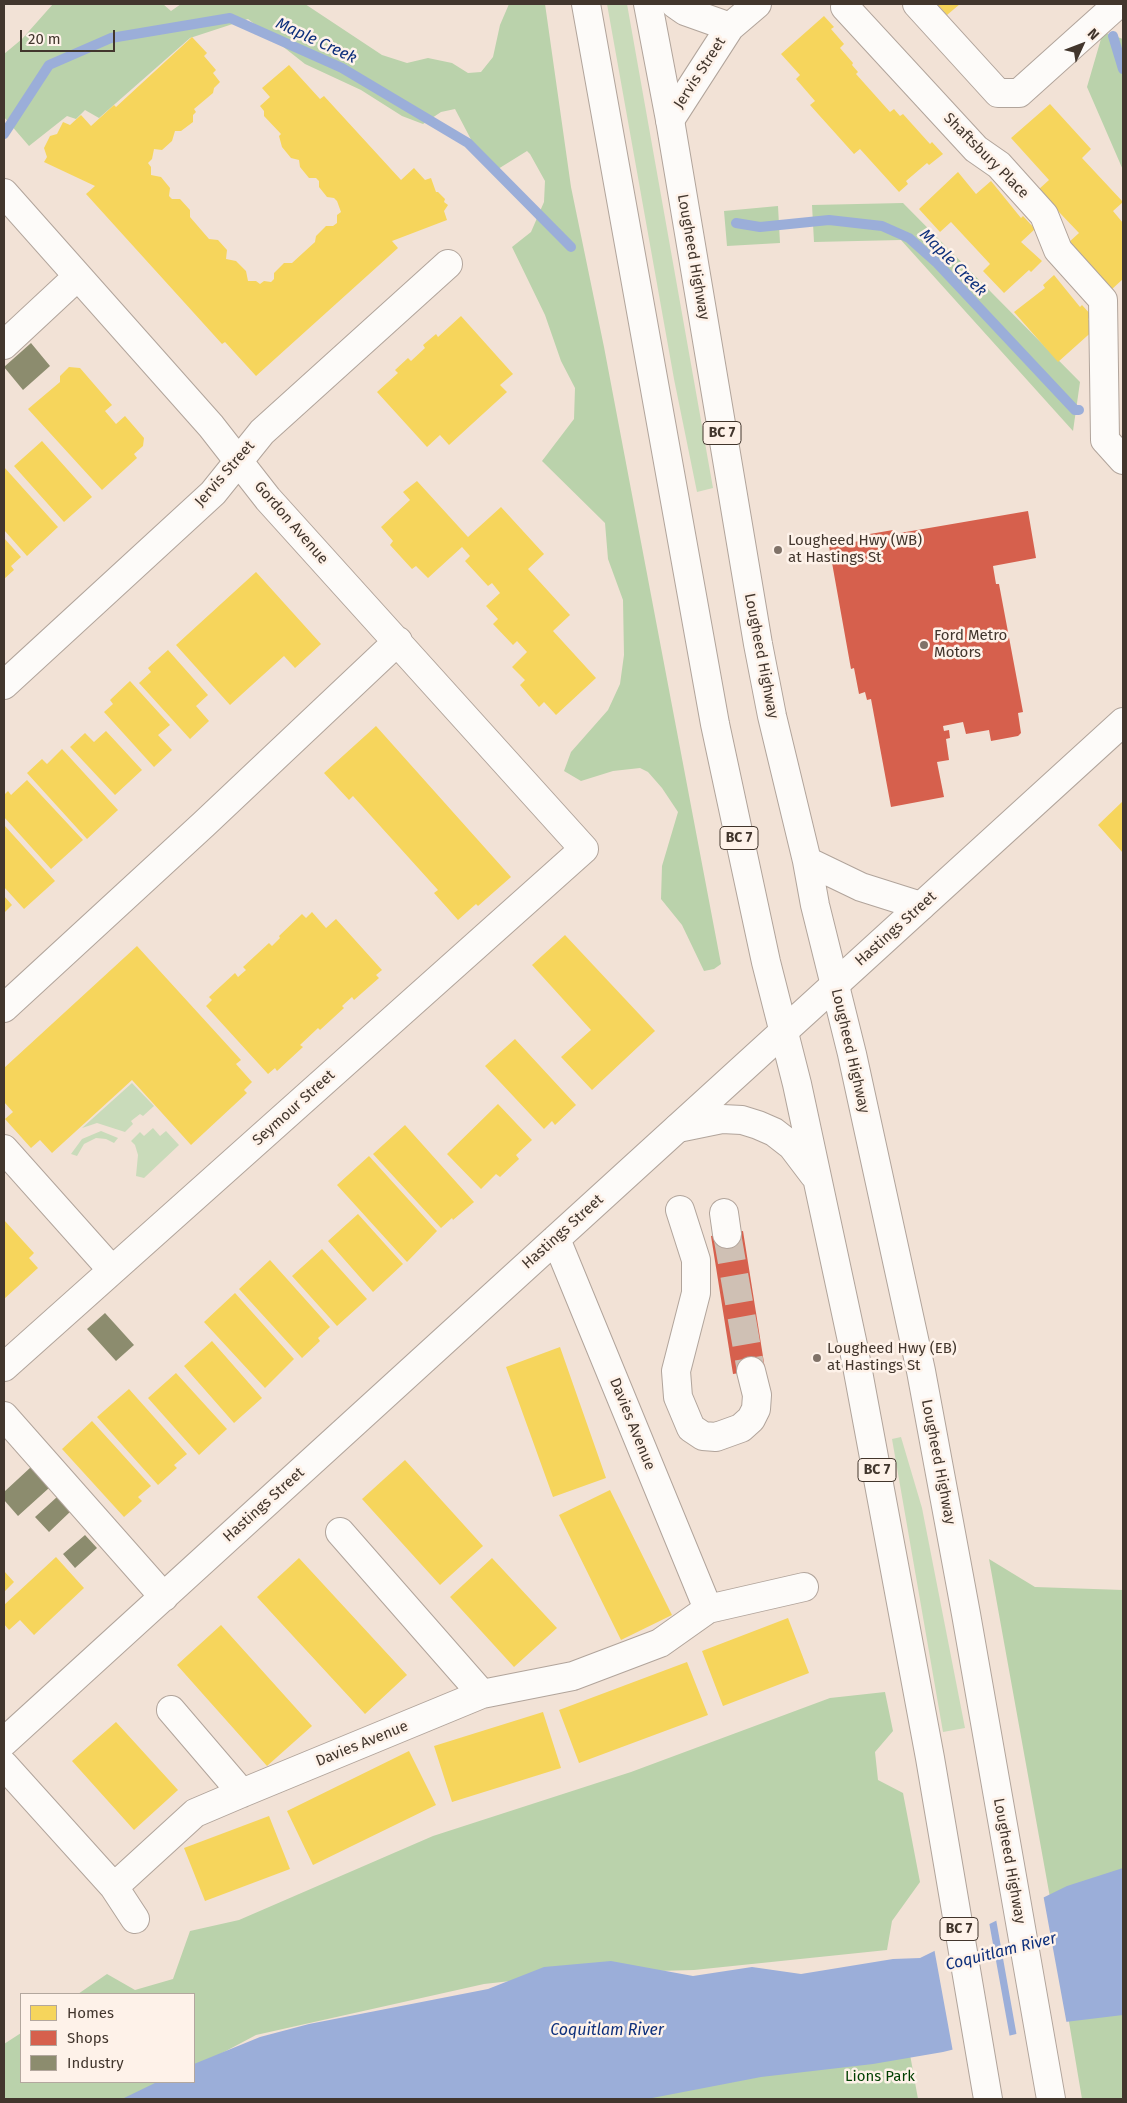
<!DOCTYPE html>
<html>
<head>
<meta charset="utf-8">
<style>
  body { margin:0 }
  #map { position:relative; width:1127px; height:2103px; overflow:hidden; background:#f2e2d6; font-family:"Fira Sans",sans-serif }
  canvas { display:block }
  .frame { position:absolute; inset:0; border:5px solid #42362d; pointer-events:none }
  .legend { position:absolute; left:20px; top:1993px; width:175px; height:90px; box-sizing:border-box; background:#fef2e9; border:1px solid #b3a79e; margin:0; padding:6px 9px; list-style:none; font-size:15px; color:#42362d }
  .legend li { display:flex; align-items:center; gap:10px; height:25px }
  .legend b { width:25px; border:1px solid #b3a79e }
  .north { position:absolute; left:1057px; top:20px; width:50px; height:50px; -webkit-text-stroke:4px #fef2e9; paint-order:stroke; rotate:47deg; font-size:14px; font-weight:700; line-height:20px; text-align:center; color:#42362d }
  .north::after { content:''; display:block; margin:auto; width:18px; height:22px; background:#42362d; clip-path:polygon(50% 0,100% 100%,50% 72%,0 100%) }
  .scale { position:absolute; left:20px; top:30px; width:95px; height:22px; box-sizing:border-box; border:2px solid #42362d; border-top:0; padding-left:6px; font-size:15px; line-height:18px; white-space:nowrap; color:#42362d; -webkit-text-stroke:4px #fef2e9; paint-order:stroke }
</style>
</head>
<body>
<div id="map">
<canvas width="1127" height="2103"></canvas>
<div class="frame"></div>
<ul class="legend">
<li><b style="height:14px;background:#f6d55c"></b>Homes</li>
<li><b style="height:14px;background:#d6604d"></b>Shops</li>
<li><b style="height:14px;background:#8c8c6e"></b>Industry</li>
</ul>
<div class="north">N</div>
<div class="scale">20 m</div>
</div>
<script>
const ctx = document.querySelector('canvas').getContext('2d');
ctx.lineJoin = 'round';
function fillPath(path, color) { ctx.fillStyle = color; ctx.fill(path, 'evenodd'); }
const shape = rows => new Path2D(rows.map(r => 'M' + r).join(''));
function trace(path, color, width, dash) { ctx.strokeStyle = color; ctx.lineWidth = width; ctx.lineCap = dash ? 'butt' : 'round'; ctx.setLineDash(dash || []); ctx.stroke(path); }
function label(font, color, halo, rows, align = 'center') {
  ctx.font = font + ' "Fira Sans",sans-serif'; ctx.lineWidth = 5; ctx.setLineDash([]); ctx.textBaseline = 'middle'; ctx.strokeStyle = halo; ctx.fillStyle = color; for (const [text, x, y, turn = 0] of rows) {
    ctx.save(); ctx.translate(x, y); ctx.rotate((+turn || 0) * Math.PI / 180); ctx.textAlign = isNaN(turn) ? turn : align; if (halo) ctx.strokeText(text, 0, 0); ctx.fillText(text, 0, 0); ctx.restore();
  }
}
const green = shape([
  [607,4,627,4,713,488,697,492,674,379],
  [132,1083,154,1106,143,1116,140,1114,131,1121,133,1124,125,1132,97,1123,82,1128],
  [153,1128,160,1136,166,1131,179,1145,144,1178,136,1176,138,1155,135,1145,131,1141,140,1132,144,1136],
  [101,1131,118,1138,114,1143,106,1139,96,1138,84,1144,77,1156,71,1154,82,1139],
  [901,1437,922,1508,965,1728,943,1732,892,1439]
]);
const forest = shape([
  [53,4,163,4,171,11,181,4,305,4,382,55,407,63,428,58,452,63,468,73,481,72,493,57,500,25,509,4,545,4,571,187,604,347,721,964,714,969,704,971,682,925,661,899,662,866,678,812,662,788,648,772,640,768,613,771,581,781,564,771,571,752,608,710,620,684,624,655,623,600,608,559,605,523,542,461,574,419,575,388,561,361,545,315,512,247,531,232,544,202,545,181,530,154,527,151,498,169,476,149,455,109,441,112,423,124,402,116,361,90,305,64,248,19,190,38,99,118,85,110,76,119,67,116,29,146,4,117,4,54,22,39],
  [1103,32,1123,39,1123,170,1087,87],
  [903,203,1080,382,1073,431,901,240,814,242,812,205],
  [778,206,780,243,727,246,724,211],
  [989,1559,1035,1587,1123,1590,1123,1877,1051,1903],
  [885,1692,893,1731,875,1752,878,1780,903,1793,920,1882,892,1921,887,1950,694,1970,582,1973,484,1984,256,2035,194,2068,194,1994,78,1994,107,1974,135,1990,173,1979,190,1931,239,1920,433,1836,631,1772,830,1698],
  [1123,1996,1123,2099,1082,2099,1067,2010],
  [904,2021,918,2099,560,2099],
  [21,2033,21,2082,167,2082,133,2099,4,2099,4,2044]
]);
const water = shape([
  [1123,1868,1123,2015,1065,2022,943,2052,873,2064,761,2077,647,2099,122,2099,157,2082,194,2082,194,2064,260,2037,309,2024,488,1989,544,1967,611,1961,693,1976,752,1967,801,1974,893,1959,920,1958,1067,1886]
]);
const pier = shape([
  [1043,1894,1067,2025,1017,2037,996,1919],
  [989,1922,1010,2038,953,2052,934,1948]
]);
const homes = shape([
  [937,4,960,4,947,15],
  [824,16,834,27,831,29,844,44,840,48,853,63,852,65,858,72,856,74,890,112,894,109,900,116,903,114,930,144,932,142,943,154,929,165,927,163,906,181,908,184,899,192,860,149,854,154,810,105,815,101,796,79,800,75,781,54],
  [192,37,207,53,204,56,216,70,213,73,220,82,214,88,213,93,194,109,196,112,193,115,193,122,181,131,175,131,172,141,162,150,154,149,152,159,148,163,151,167,151,175,161,177,170,188,169,196,172,199,180,199,190,210,190,217,209,239,218,240,227,250,226,259,236,261,246,271,248,281,256,281,260,284,264,281,271,282,274,279,274,273,284,263,292,263,315,242,316,236,326,226,333,226,337,223,337,215,341,212,337,201,334,198,327,197,319,187,319,181,316,178,309,178,300,167,299,160,291,158,282,147,279,136,281,134,264,116,264,111,260,106,270,97,262,88,289,65,320,99,324,96,401,180,414,168,425,180,431,178,436,192,438,192,445,199,444,202,448,205,444,211,447,220,392,241,398,248,256,376,225,342,222,344,86,194,95,186,44,162,47,157,44,148,50,136,57,134,63,122,70,125,81,115,91,126,114,105,116,107],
  [1050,104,1091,149,1082,158,1123,202,1113,211,1123,223,1123,279,1111,290,1068,243,1079,233,1038,190,1049,180,1011,138],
  [958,172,976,194,991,181,1021,218,1023,216,1035,229,1021,242,1042,261,1031,272,1029,270,1004,293,983,271,990,264,951,222,940,232,919,209],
  [1054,275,1080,307,1082,305,1092,316,1088,319,1096,328,1058,362,1014,312,1045,288,1043,285],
  [461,316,513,374,500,385,507,392,449,445,440,435,427,447,377,392,398,373,395,370,408,358,411,361,425,348,423,345,436,334,438,337],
  [69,367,80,368,112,405,105,411,116,424,125,416,144,438,143,446,134,454,137,458,102,490,28,409,60,382,60,376],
  [42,441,92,497,64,522,14,466],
  [4,467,58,527,27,556,4,530],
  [417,481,468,537,501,507,544,554,528,569,570,615,553,631,596,678,556,715,544,702,539,707,520,685,525,680,512,667,527,652,517,641,513,645,493,624,498,619,486,606,500,593,492,583,488,586,465,561,470,556,462,547,428,578,416,566,412,569,390,545,393,541,381,527,410,500,403,492],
  [4,538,21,557,11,566,14,570,4,579],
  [256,572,321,644,295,668,284,656,230,705,176,645],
  [168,650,208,695,196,706,209,721,190,739,139,683,151,672,148,668],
  [130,681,170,725,158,735,172,750,154,767,104,712,113,704,110,700],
  [376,726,511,877,478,906,476,904,458,920,434,893,438,890,353,796,349,800,324,773],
  [106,731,142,770,115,795,70,747,85,733,94,742],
  [62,749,118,810,87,839,27,773,42,759,47,764],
  [27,780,83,840,51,869,4,817,4,795,8,791,11,795],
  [1123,801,1123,853,1098,825],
  [4,825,55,881,24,909,4,887],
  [4,896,12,905,4,913],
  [312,912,326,928,336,919,382,970,376,975,379,978,354,1000,352,997,342,1006,344,1008,320,1030,318,1028,300,1045,303,1047,277,1071,275,1068,268,1074,206,1006,212,1000,209,997,235,973,238,977,246,970,243,967,269,943,272,946,280,938,279,936,302,914,306,918],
  [565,935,655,1031,592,1090,561,1057,591,1030,532,965],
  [137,946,241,1060,236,1064,252,1082,244,1090,247,1093,191,1145,132,1080,52,1153,40,1140,31,1148,5,1119,13,1112,4,1102,4,1068],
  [515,1039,576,1105,555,1125,552,1121,544,1129,485,1066],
  [498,1104,532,1140,516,1155,519,1159,500,1177,496,1174,481,1189,447,1154],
  [405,1125,474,1202,453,1220,452,1218,441,1228,373,1154],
  [369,1156,437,1231,407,1262,337,1185],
  [358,1214,403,1264,373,1292,328,1241],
  [4,1220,34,1253,29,1258,38,1268,4,1299],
  [322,1249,367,1299,337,1326,292,1276],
  [270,1260,330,1327,318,1338,320,1341,302,1358,239,1289],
  [235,1293,294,1359,265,1388,204,1322],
  [212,1341,262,1398,234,1423,184,1366],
  [560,1347,606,1478,553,1497,506,1367],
  [176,1373,227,1429,199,1455,148,1398],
  [129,1389,187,1454,174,1465,177,1468,158,1485,97,1417],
  [92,1421,151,1486,138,1497,142,1501,124,1517,62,1449],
  [405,1460,483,1546,440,1585,362,1499],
  [610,1490,672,1615,621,1640,559,1515],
  [56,1557,84,1588,34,1635,20,1620,9,1630,4,1624,4,1605],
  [299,1558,407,1675,365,1714,257,1597],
  [492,1558,557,1628,514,1667,450,1597],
  [4,1571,14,1582,4,1592],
  [788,1618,809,1673,723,1706,702,1651],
  [221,1625,312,1726,267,1766,177,1665],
  [687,1662,708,1715,579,1763,559,1710],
  [543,1712,561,1768,452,1802,434,1746],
  [116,1722,178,1790,134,1830,72,1761],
  [409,1751,436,1805,313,1865,287,1811],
  [269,1816,290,1869,205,1901,184,1848]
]);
const shops = shape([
  [1028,511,1036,558,993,566,996,584,999,584,1023,712,1018,713,1021,733,1018,736,991,741,989,730,966,734,963,722,943,726,944,731,949,730,950,738,946,739,949,760,937,762,944,797,891,807,871,699,867,700,865,692,859,694,854,668,851,669,829,546,866,540,864,535,893,530,894,534],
  [743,1231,765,1369,733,1374,711,1236]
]);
const industry = shape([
  [31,343,50,366,23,390,4,367],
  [105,1313,134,1345,116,1361,87,1329],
  [31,1467,49,1488,18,1516,4,1500,4,1492],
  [57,1497,71,1511,49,1532,35,1517],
  [85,1535,97,1548,75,1568,63,1554]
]);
const stream = shape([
  [1113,36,1123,69],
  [4,134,49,65,111,38,230,18,342,68,468,143,571,247],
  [736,223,760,227,829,220,882,226,909,238,937,263,1075,410,1079,410]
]);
const minorTunnel = shape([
  [727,1234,751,1371]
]);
const minor = shape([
  [675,4,685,11,730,27],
  [917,4,998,93,1019,93,1118,4],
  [845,7,976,149,999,165,1044,215,1058,250,1103,300,1105,440,1123,460],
  [670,120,730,27,757,4],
  [4,193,211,426,268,499,584,849,4,1367],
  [4,345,77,277],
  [4,685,213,493,262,432,448,264],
  [4,1008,204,824,398,641],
  [4,1149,112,1270],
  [680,1210,696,1260,696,1293,676,1371,678,1397,691,1428,703,1436,716,1437,741,1428,751,1419,756,1409,757,1395,751,1371],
  [724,1213,727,1234],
  [556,1239,708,1609],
  [4,1416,164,1597],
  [340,1532,482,1694],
  [171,1710,242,1793],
  [4,1742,1123,722],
  [4,1765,114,1887,135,1919],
  [114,1887,195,1813,242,1793,482,1694,573,1676,660,1643,708,1609,804,1587]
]);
const major = shape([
  [586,4,715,724,766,962,797,1084,854,1350,930,1758,988,2099],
  [648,4,670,120,758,644,772,716,807,861,815,905,852,1054,921,1371,966,1614,1051,2099],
  [807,861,861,887,921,906],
  [678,1128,722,1119,742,1120,758,1125,774,1132,792,1146,814,1175]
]);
const markers = [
  [778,550,5,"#807268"],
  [924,645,5,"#807268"],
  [817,1358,5,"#807268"]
];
const shields = [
  [722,433,38],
  [739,838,38],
  [877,1470,38],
  [959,1929,38]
];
const shieldNames = [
  ["BC 7",722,433],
  ["BC 7",739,838],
  ["BC 7",877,1470],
  ["BC 7",959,1929]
];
const streetNames = [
  ["Jervis Street",700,73,-57],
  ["Shaftsbury Place",986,156,45],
  ["Lougheed Highway",693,257,80],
  ["Jervis Street",225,474,-49],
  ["Gordon Avenue",291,523,49],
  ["Lougheed Highway",761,656,79],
  ["Hastings Street",896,929,-42],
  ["Lougheed Highway",850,1051,77],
  ["Seymour Street",294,1108,-42],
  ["Hastings Street",563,1232,-42],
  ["Davies Avenue",632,1424,68],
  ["Lougheed Highway",938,1462,79],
  ["Hastings Street",264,1505,-42],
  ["Davies Avenue",362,1744,-22],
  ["Lougheed Highway",1009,1861,80]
];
const poiNames = [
  ["Lougheed Hwy (WB)",788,541],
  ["at Hastings St",788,558],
  ["Ford Metro",934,636],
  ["Motors",934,653],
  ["Lougheed Hwy (EB)",827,1349],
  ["at Hastings St",827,1366]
];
const parkNames = [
  ["Lions Park",880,2077]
];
const waterNames = [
  ["Maple Creek",316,41,25],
  ["Maple Creek",953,263,45],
  ["Coquitlam River",1001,1952,-14],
  ["Coquitlam River",607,2031]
];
fillPath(green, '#c9dbba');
fillPath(forest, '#bad2ab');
fillPath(water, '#9baed9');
fillPath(pier, '#f2e2d6');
fillPath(homes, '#f6d55c');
fillPath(shops, '#d6604d');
fillPath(industry, '#8c8c6e');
trace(stream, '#9baed9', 10);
trace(minorTunnel, '#cfc0b4', 28, [28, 14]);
trace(minor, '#b1a49b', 30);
trace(major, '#b1a49b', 30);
trace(minor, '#fdfbf9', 28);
trace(major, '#fdfbf9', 28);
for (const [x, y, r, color] of markers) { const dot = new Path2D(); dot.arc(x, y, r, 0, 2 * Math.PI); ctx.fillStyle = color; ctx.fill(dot); trace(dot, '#fef2e9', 2); }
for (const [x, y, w] of shields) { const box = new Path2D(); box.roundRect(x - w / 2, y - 11.5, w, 23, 4); ctx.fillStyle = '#fef2e9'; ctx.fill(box); trace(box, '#42362d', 1); }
label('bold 14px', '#42362d', null, shieldNames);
label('15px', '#42362d', '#fef2e9', streetNames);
label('15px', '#42362d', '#fef2e9', poiNames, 'left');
label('15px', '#003f01', '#fef2e9', parkNames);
label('italic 16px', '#0e307c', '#fef2e9', waterNames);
</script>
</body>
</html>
